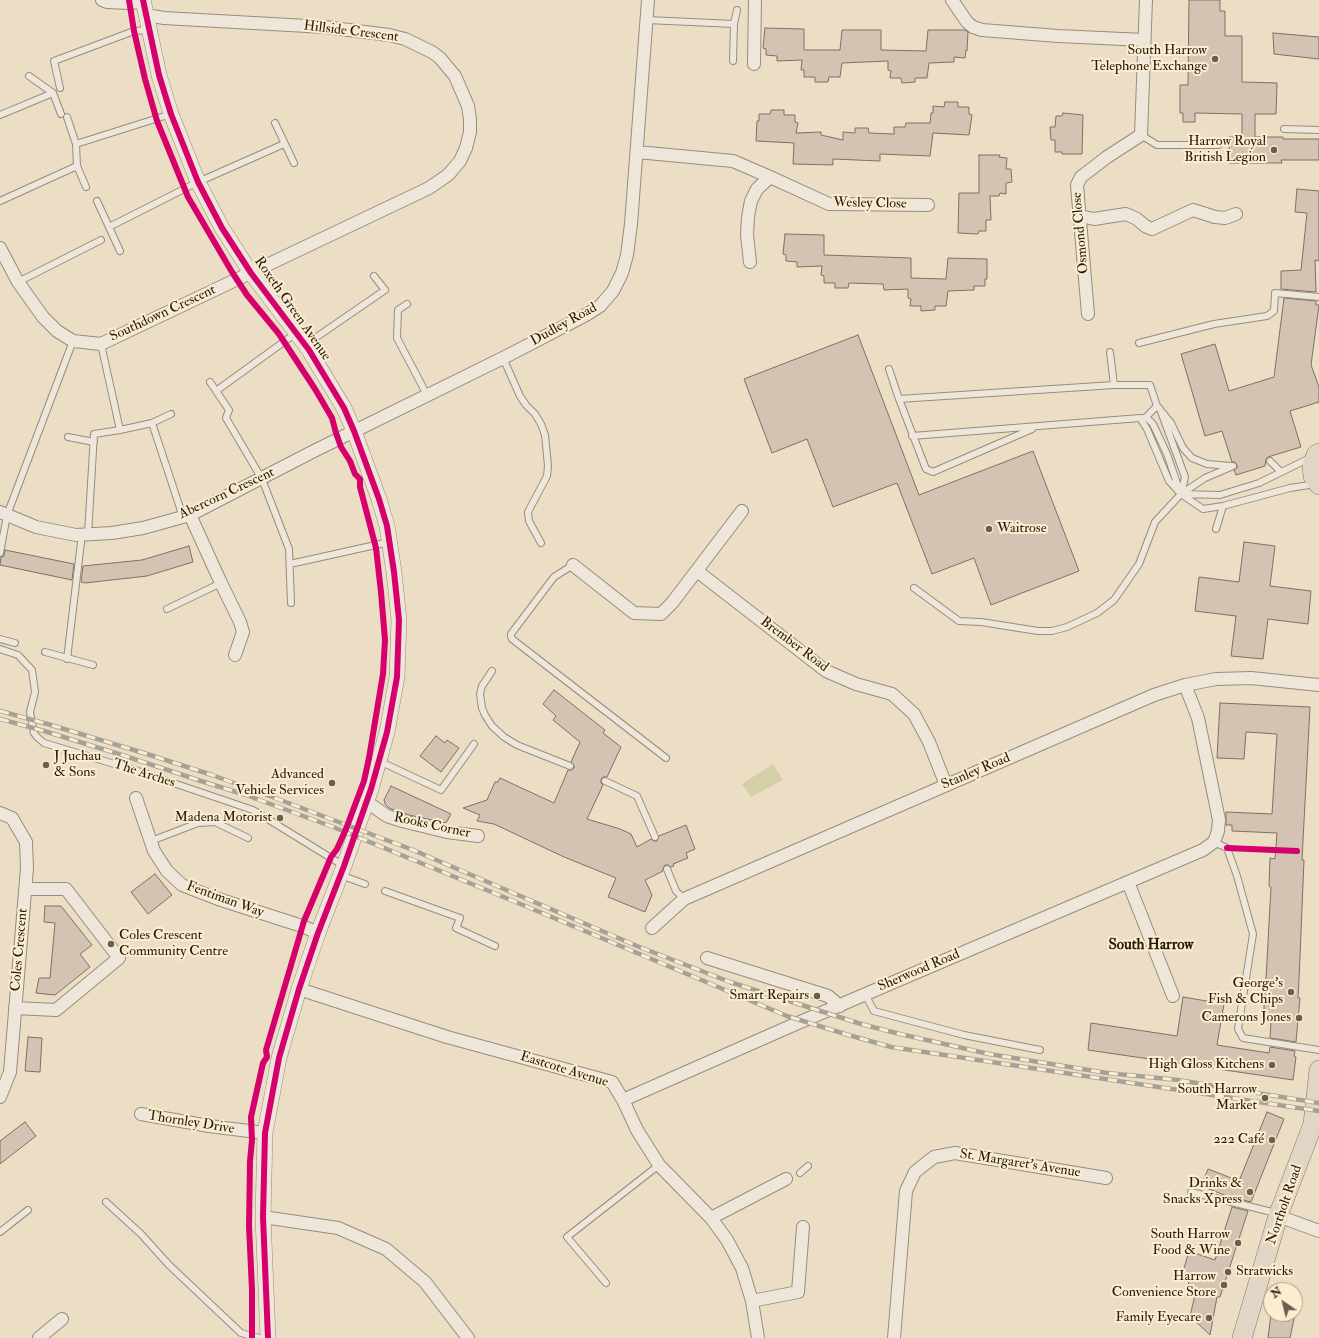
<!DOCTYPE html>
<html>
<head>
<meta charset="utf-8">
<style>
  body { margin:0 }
  #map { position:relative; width:1319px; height:1338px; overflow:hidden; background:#ebdec5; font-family:"IM FELL Double Pica",serif }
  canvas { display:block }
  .north { position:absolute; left:1263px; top:1282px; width:40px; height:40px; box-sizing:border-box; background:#fcedd0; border:1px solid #a69982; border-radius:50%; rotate:325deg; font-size:11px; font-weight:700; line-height:16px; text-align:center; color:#241a0d }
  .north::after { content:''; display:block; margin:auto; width:14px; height:18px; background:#6a5f4d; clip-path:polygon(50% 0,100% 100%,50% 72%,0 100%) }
</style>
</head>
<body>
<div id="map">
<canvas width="1319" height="1338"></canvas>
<div class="north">N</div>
</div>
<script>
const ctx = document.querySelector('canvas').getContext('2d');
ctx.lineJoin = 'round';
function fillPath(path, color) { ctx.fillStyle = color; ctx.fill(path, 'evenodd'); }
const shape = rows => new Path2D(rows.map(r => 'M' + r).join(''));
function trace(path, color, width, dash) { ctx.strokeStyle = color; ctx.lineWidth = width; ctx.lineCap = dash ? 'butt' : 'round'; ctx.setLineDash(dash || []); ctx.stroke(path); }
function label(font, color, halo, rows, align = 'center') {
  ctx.font = font + ' "IM FELL Double Pica",serif'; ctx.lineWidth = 4; ctx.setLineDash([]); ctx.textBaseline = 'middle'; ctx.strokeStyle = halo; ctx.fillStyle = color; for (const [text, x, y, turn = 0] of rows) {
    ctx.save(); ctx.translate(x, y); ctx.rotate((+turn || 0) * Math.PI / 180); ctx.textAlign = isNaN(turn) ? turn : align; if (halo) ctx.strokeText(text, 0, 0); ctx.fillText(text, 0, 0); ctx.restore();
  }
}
const green = shape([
  [773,764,783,780,751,797,742,784]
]);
const building = shape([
  [1189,0,1220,0,1220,11,1225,11,1225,36,1242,36,1242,82,1277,83,1276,114,1255,114,1255,137,1283,137,1283,139,1319,139,1319,160,1281,160,1282,163,1229,163,1229,137,1242,137,1242,114,1195,113,1195,122,1183,122,1183,113,1180,113,1180,85,1188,85,1189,0],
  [765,28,804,29,804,50,840,50,842,30,881,30,881,50,926,51,928,30,965,30,968,32,967,51,966,50,965,58,954,57,954,62,929,63,927,78,915,78,915,82,902,83,901,78,890,78,891,71,888,70,888,61,842,63,840,77,829,77,828,82,815,82,815,77,804,77,804,70,801,70,802,60,777,61,777,56,766,55,766,49,763,48,765,28],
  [1273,33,1319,37,1319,59,1274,54,1273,33],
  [945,102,958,102,958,107,969,107,969,114,972,115,969,135,933,133,930,156,880,154,880,161,833,159,833,165,793,164,794,143,756,141,757,121,759,121,759,114,770,114,771,110,784,110,784,115,795,115,795,122,798,123,796,133,821,132,821,135,843,140,843,132,855,133,855,128,868,128,869,133,894,134,894,127,905,127,906,123,930,123,931,113,933,113,933,106,944,107,945,102],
  [1063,113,1083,115,1082,154,1062,154,1062,152,1055,152,1055,140,1051,140,1050,127,1055,127,1056,116,1062,116,1063,113],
  [979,155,1000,155,999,157,1007,158,1006,169,1011,169,1012,182,1006,183,1006,194,1000,193,999,196,990,196,991,220,986,220,986,231,979,231,978,234,958,233,959,193,979,193,979,155],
  [1297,189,1319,191,1319,261,1315,260,1316,292,1281,289,1281,271,1301,270,1307,213,1295,212,1297,189],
  [785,234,824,235,824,255,911,258,911,278,946,279,948,258,987,259,987,279,985,279,985,286,974,286,974,290,948,291,946,306,935,306,935,310,921,311,921,306,910,306,911,299,908,298,908,289,884,290,883,284,849,283,848,288,835,288,835,283,824,283,824,276,821,275,822,266,797,267,797,262,786,261,786,255,783,254,785,234],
  [1284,298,1316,301,1316,305,1319,305,1311,365,1319,387,1319,402,1290,411,1301,447,1268,457,1266,459,1265,466,1236,475,1234,470,1237,468,1237,465,1235,462,1232,462,1222,431,1205,436,1181,354,1215,344,1229,391,1274,377,1284,298],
  [858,335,919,495,1033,451,1079,571,991,605,974,558,932,574,897,483,833,507,807,439,772,453,744,379,858,335],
  [1244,542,1275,546,1270,586,1311,591,1308,624,1268,619,1263,659,1231,656,1236,616,1195,611,1199,577,1239,582,1244,542],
  [189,546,193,562,147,576,85,583,81,582,83,566,142,560,189,546],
  [5,550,74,564,72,580,0,565,1,557,4,556,5,550],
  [554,690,605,730,603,733,621,747,607,777,603,777,601,779,601,783,603,785,587,819,620,829,631,834,637,847,651,839,654,841,657,841,659,836,686,825,695,849,686,853,688,858,673,864,674,866,671,867,668,865,665,865,663,868,663,871,645,880,652,895,645,912,608,897,616,878,564,857,494,824,477,821,480,815,463,808,487,800,495,782,498,782,500,778,554,803,568,770,571,770,574,768,574,765,571,762,580,742,553,720,556,716,543,704,554,690],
  [1220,703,1310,707,1302,860,1304,860,1299,980,1298,998,1300,998,1296,1042,1270,1038,1271,1022,1264,1021,1264,1007,1266,979,1271,887,1269,886,1270,858,1275,859,1277,833,1232,831,1232,825,1226,825,1226,812,1272,814,1277,734,1246,732,1244,759,1217,758,1220,703],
  [436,736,445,743,447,740,459,748,441,772,420,756,436,736],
  [391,786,451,814,446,823,409,815,389,808,385,804,384,800,391,786],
  [155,874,172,895,148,914,131,892,155,874],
  [45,906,61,906,92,945,80,954,90,967,55,995,36,993,39,978,50,978,55,923,44,922,45,906],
  [1183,997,1224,1004,1217,1045,1269,1053,1270,1047,1295,1051,1294,1056,1296,1057,1293,1080,1088,1050,1091,1023,1177,1036,1183,997],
  [28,1037,42,1038,40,1072,25,1071,28,1037],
  [1267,1112,1284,1119,1251,1202,1227,1196,1201,1186,1208,1169,1239,1181,1267,1112],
  [25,1122,36,1136,0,1164,0,1141,25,1122],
  [1232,1207,1248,1211,1220,1297,1217,1297,1210,1335,1190,1316,1195,1295,1186,1294,1189,1282,1181,1279,1189,1251,1215,1260,1232,1207],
  [1271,1314,1295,1314,1290,1338,1268,1338,1271,1314]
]);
const service = shape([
  [647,20,734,24],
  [733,61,734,24,737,10],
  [29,76,53,93,61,114],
  [60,88,54,61,134,31,149,30],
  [0,115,53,93],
  [67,117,76,144],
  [275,123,294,163],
  [1284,129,1319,130],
  [1141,135,1157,145,1218,145],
  [77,166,86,187],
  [0,201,77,166,76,144,171,114],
  [97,201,120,251],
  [109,227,198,182,284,144],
  [18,282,101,240],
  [407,304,398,310,397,338,427,395],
  [1139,343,1214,324,1267,316,1274,311,1275,293,1319,297],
  [101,344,120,430],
  [305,345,385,290,374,276],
  [1110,352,1114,385],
  [503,358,520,396,526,405,535,414,541,424,545,435,548,466,547,476,528,512,529,521,541,543],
  [889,369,899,399,926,469,933,472,1032,429],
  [210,382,229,410,226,418,262,479,289,549,291,603],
  [216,391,296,333],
  [899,399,1114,385,1150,385,1157,406,1160,409,1185,477,1181,494],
  [1163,413,1171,423,1183,448,1192,458,1207,464,1231,466],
  [1146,417,1153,424,1167,454,1179,489],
  [1143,418,1146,417,1157,406],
  [152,423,183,517],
  [912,436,1140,418,1147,429,1169,481,1181,494,1203,509,1223,506,1290,488,1316,484],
  [68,437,94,442],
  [1270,461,1281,472],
  [1181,494,1220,495,1259,483,1312,457],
  [1216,529,1223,506],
  [88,534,94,434,120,430,152,423,171,414],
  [0,553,7,515,73,341],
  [290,564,389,542],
  [573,565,554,577,511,634,511,637,512,639,666,758],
  [914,588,959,621,981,622,1038,631,1052,631,1067,627,1097,613,1114,600,1139,564,1155,522,1181,494,1205,478,1233,466],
  [167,609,221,583],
  [0,639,15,643],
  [0,649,18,655,32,670,35,692,30,712,34,733,37,737,44,743,138,771,253,810,344,866],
  [45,652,93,665],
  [67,659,82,534],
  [492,671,482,686,480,694,482,708,485,715,492,726,504,737,517,745,570,766],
  [379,761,441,790,474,744],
  [605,781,637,796,655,837],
  [151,841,198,823,215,822,248,838],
  [1214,842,1227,848,1237,876,1253,934,1238,1029,1243,1038,1319,1050],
  [667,869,676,891,684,899],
  [340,875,365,884],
  [385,891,460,918,456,928,495,946],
  [865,994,874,1011,964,1035,1040,1050],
  [800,1173,808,1166],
  [1191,1192,1276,1213],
  [106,1202,141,1234,169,1265,241,1333,259,1338],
  [0,1232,28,1210],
  [606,1283,567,1237,659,1165]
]);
const minor = shape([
  [102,0,107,2,129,3,143,2],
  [952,0,967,22,973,27,982,30,1058,36,1144,40],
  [754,64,755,0],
  [637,152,733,161,770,177,829,204,928,205],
  [1080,216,1094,219,1126,214,1137,219,1145,226,1152,229,1193,210,1215,217,1225,218,1236,214],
  [0,248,18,282,43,317,57,331,73,341,101,344,429,188,448,175,460,161,466,148,470,132,470,119,468,106,455,76,440,58,432,52,405,39,389,35,325,27,164,18,146,15],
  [750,262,747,235,748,217,751,201,757,189,770,177],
  [1088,314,1077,185,1081,177,1107,157,1141,135,1146,0],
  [0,512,36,527,76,535,112,533,143,528,190,515,314,451,503,358,586,315,600,306,613,291,622,273,627,255,631,224,648,0],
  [190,515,221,583,240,622,243,632,235,655],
  [573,565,634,613,661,614,672,603,742,511],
  [697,571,826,671,856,684,892,694,914,714,929,742,946,785],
  [136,798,154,851,167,871,182,885,218,899,302,926,318,933],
  [367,802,387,816,402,821,447,832,478,836],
  [0,813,12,818,26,842,27,868,10,1072,0,1097],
  [1128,882,1173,996],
  [652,928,684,899,1154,695,1185,685,1216,679,1251,678,1319,685],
  [707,958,828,996,840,1006],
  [299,989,447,1037,612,1082,623,1100,637,1130,659,1165,711,1218,727,1240,742,1268,752,1301,758,1338],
  [15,1008,56,1010,119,958,66,889,25,889],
  [623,1100,791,1026,1203,850,1214,842,1218,831,1219,820,1198,718,1185,685],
  [141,1114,209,1126,265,1133],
  [1278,1216,1319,1231],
  [263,1217,338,1228,386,1249,425,1282,468,1338],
  [711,1218,786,1179],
  [752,1301,798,1292,803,1227],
  [39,1338,62,1319],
  [894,1338,906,1191,915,1172,934,1157,955,1153,1106,1178]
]);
const tertiary = shape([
  [143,0,159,75,171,114,198,182,222,228,251,273,309,350,344,408,354,431,379,499,387,526,394,572,399,620,397,677,387,732,371,789,344,866,318,933,299,989,279,1058,265,1133,263,1217,268,1338]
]);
const primary = shape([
  [1319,453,1316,455,1312,466,1313,476,1319,485],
  [1242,1338,1278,1216,1313,1124,1319,1070]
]);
const rail = shape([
  [0,711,51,725,147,754,212,775,275,798,413,850,637,946,730,982,861,1024,900,1034,989,1054,1107,1073,1178,1080,1319,1103],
  [0,719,44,731,122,755,201,781,246,795,333,827,523,905,787,1016,845,1034,891,1047,1319,1111]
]);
const cycleway = shape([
  [129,0,134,31,145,79,157,121,188,197,232,272,247,295,279,334,315,389,332,418,336,433,341,447,350,461,355,474,360,479,360,487,376,548,381,592,385,640,383,674,369,758,364,781,346,829,337,849,331,857,304,921,266,1050,267,1057,263,1063,251,1117,252,1140,250,1161,249,1226,252,1290,252,1338],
  [143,0,159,75,171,114,198,182,222,228,251,273,309,350,344,408,354,431,379,499,387,526,394,572,399,620,397,677,387,732,371,789,344,866,318,933,299,989,279,1058,265,1133,263,1217,268,1338],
  [1227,848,1297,851]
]);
const markers = [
  [1215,59,4,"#6a5f4d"],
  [1274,150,4,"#6a5f4d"],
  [989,529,4,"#6a5f4d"],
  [46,765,4,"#6a5f4d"],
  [332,783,4,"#6a5f4d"],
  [280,818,4,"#6a5f4d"],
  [111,944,4,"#6a5f4d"],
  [1291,992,4,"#6a5f4d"],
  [817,996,4,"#6a5f4d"],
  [1299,1018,4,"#6a5f4d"],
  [1272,1065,4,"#6a5f4d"],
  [1265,1098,4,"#6a5f4d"],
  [1272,1140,4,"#6a5f4d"],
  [1250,1192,4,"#6a5f4d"],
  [1238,1243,4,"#6a5f4d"],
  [1228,1272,4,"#6a5f4d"],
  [1224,1285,4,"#6a5f4d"],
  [1209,1318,4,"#6a5f4d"]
];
const streetNames = [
  ["Hillside Crescent",351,32,7],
  ["Wesley Close",870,204,1],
  ["Osmond Close",1081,233,-95],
  ["Roxeth Green Avenue",292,309,55],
  ["Southdown Crescent",163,314,-25],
  ["Dudley Road",564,325,-29],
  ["Abercorn Crescent",227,494,-25],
  ["Brember Road",794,645,37],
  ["Stanley Road",976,772,-23],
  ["The Arches",144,774,18],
  ["Rooks Corner",432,826,12],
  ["Fentiman Way",225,900,20],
  ["Coles Crescent",20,950,-85],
  ["Sherwood Road",919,971,-23],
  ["Eastcote Avenue",564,1070,17],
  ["Thornley Drive",191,1123,9],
  ["St. Margaret's Avenue",1020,1164,9],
  ["Northolt Road",1285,1205,-71]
];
const poiNames = [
  ["South Harrow",1207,51],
  ["Telephone Exchange",1207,67],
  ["Harrow Royal",1266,142],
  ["British Legion",1266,158],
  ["Waitrose",997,529,"left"],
  ["J Juchau",54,757,"left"],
  ["& Sons",54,773,"left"],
  ["Advanced",324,775],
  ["Vehicle Services",324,791],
  ["Madena Motorist",272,818],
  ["Coles Crescent",119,936,"left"],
  ["Community Centre",119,952,"left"],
  ["George's",1283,984],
  ["Fish & Chips",1283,1000],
  ["Smart Repairs",809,996],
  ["Camerons Jones",1291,1018],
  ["High Gloss Kitchens",1264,1065],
  ["South Harrow",1257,1090],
  ["Market",1257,1106],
  ["222 Café",1264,1140],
  ["Drinks &",1242,1184],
  ["Snacks Xpress",1242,1200],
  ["South Harrow",1230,1235],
  ["Food & Wine",1230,1251],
  ["Stratwicks",1236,1272,"left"],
  ["Harrow",1216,1277],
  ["Convenience Store",1216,1293],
  ["Family Eyecare",1201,1318]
];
const neighbourhoodNames = [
  ["South Harrow",1151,946]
];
fillPath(green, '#d3cfa6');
fillPath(building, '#d4c2b2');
trace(building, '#7a7264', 1);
trace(service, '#958d7d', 8);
trace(minor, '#958d7d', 14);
trace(tertiary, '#958d7d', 16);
trace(primary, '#7a7264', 20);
trace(service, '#eee6da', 6);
trace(minor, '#eee6da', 12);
trace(tertiary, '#eee6da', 15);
trace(primary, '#e1d6c5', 19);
trace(rail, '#a6a196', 4.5);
trace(rail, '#fcedd0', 3, [9]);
trace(cycleway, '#d6006c', 6);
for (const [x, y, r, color] of markers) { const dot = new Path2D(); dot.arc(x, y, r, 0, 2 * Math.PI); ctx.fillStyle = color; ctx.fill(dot); trace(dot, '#fcedd0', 1.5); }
label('14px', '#241a0d', '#fcedd0', streetNames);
label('14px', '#241a0d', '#fcedd0', poiNames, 'right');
label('bold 15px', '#241a0d', '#fcedd0', neighbourhoodNames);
</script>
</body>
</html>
